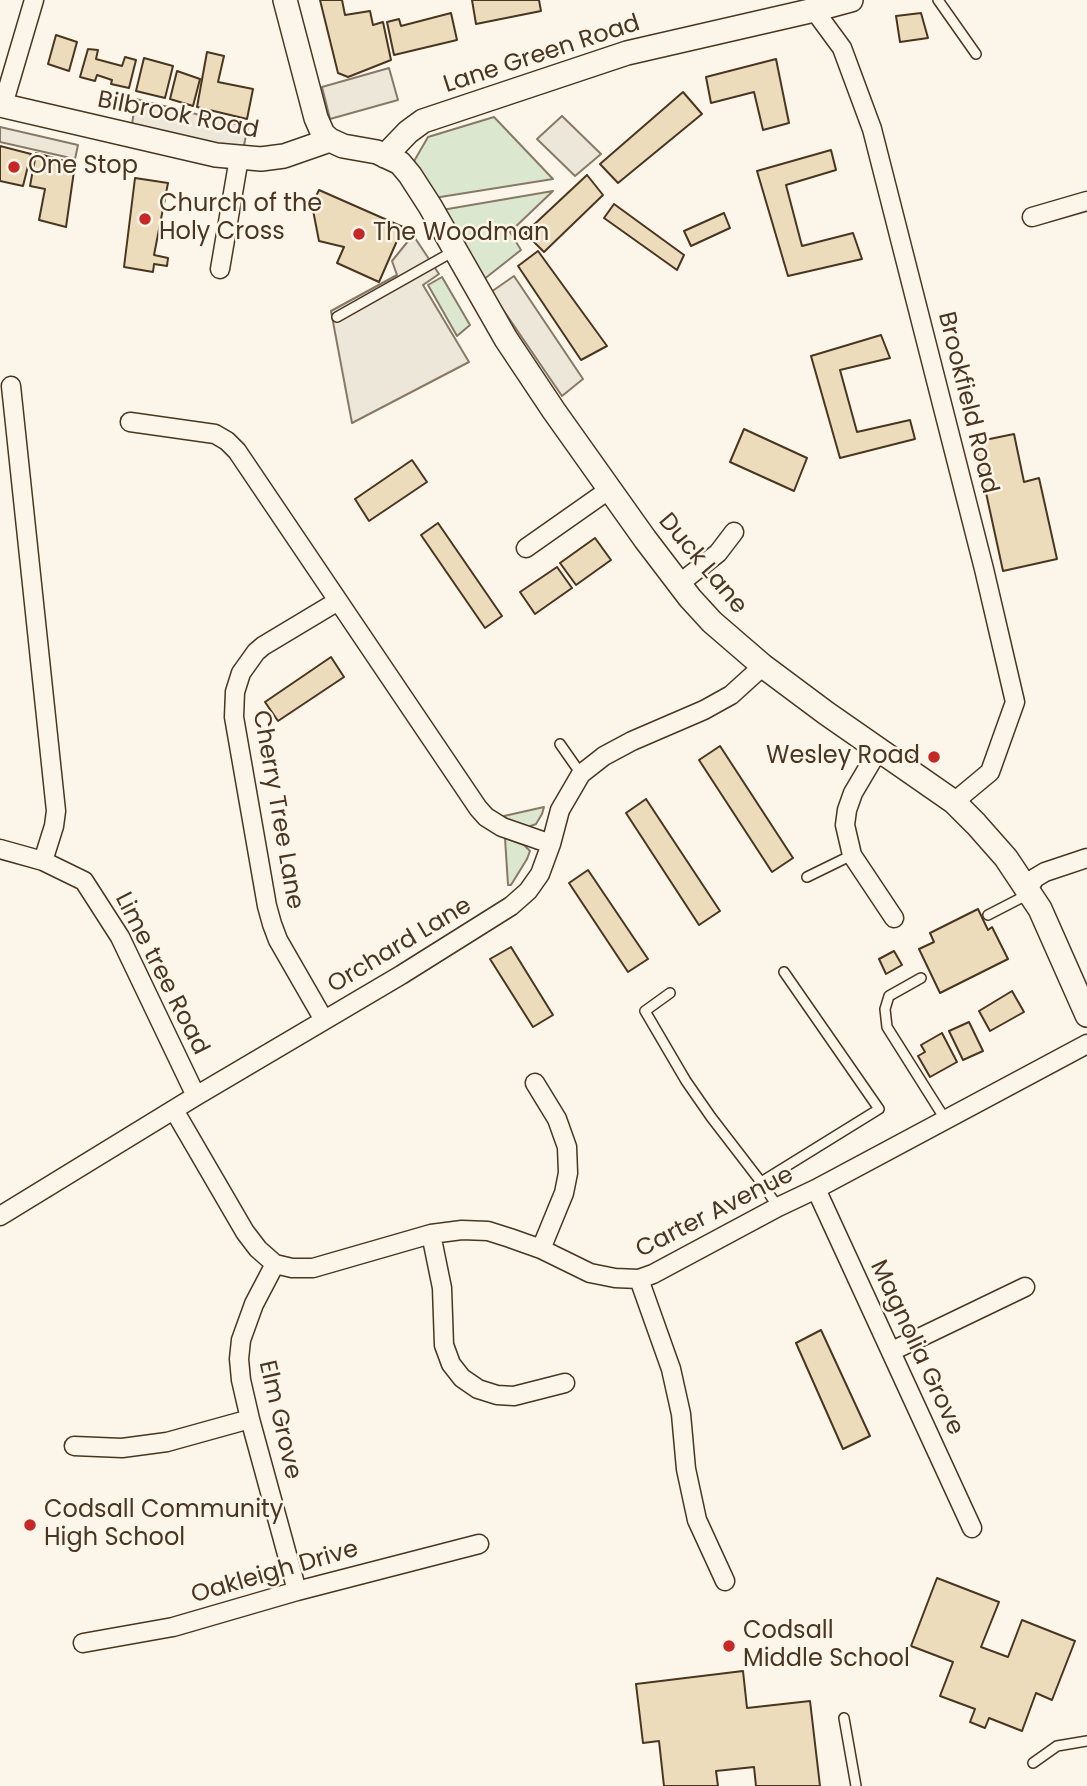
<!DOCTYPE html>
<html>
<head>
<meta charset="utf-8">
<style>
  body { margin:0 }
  canvas { display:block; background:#fbf6e9 }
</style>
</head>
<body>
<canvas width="1087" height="1786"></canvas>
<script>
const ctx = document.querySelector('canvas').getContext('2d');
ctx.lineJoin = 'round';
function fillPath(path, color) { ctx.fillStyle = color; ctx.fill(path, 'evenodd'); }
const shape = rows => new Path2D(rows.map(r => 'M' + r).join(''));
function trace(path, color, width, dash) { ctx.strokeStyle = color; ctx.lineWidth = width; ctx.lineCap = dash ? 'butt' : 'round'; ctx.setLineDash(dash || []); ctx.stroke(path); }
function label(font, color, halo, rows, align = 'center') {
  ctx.font = font + ' Poppins,sans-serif'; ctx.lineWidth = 5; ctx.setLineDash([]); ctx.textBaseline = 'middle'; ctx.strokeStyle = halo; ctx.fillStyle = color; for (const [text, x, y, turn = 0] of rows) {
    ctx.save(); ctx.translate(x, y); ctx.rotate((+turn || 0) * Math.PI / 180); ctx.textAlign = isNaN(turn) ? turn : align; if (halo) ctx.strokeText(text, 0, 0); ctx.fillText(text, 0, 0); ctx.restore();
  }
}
const green = shape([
  [494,117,553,179,434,198,413,163,428,137,494,117],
  [553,191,510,232,521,250,483,280,436,211,553,191],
  [442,277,470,325,457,336,428,285,442,277],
  [544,807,542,814,536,824,528,827,513,824,506,818,504,816,544,807],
  [505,838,524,845,530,851,527,859,511,885,508,885,505,838]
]);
const parking = shape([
  [389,68,398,100,330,119,322,87,389,68],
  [136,99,248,127,242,154,132,124,136,99],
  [562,116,601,154,575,176,537,139,562,116],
  [0,127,78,145,75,159,0,142,0,127],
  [413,235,439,274,423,285,469,362,352,423,331,311,397,275,392,261,413,235],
  [514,276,583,379,562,396,491,292,514,276]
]);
const building = shape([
  [320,0,342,0,345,15,370,11,373,25,383,22,391,60,348,77,338,73,320,0],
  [472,0,539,0,541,11,476,24,472,0],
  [451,13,457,40,394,55,387,22,399,19,401,26,451,13],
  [921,13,928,38,900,42,896,16,921,13],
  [56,35,77,42,69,71,48,64,56,35],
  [88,49,98,50,96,59,122,66,125,57,136,60,129,88,111,84,112,80,97,75,95,81,80,77,88,49],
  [207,52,224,56,218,82,253,89,247,119,197,107,207,52],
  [144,58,173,66,165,98,136,91,144,58],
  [776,59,789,123,763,130,754,92,711,103,706,77,776,59],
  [177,71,200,79,193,106,170,99,177,71],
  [683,92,702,114,618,183,600,164,683,92],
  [0,146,31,154,23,186,0,181,0,146],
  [831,150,836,170,786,185,802,246,853,233,862,259,788,276,757,171,831,150],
  [36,153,75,164,66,227,39,220,45,189,30,186,36,153],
  [587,175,603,195,544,252,525,233,587,175],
  [135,178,168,183,154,255,168,258,167,266,154,264,153,272,124,267,135,178],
  [319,190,403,227,379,282,337,263,344,247,319,241,312,205,319,190],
  [614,204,684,255,677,270,604,218,614,204],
  [724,213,730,228,691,246,684,231,724,213],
  [538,251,607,346,581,360,518,266,538,251],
  [881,335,890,358,840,370,857,432,910,420,915,439,840,458,811,356,881,335],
  [744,429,807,458,794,491,730,462,744,429],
  [1014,434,1024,482,1039,478,1057,559,1003,571,975,442,1014,434],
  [412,460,427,482,369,521,355,499,412,460],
  [438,523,502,616,485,628,421,535,438,523],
  [595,538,611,560,576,585,560,563,595,538],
  [557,567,572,588,535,614,520,592,557,567],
  [331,657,344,677,278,721,265,702,331,657],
  [720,746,793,858,772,872,699,760,720,746],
  [646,799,720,911,699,925,626,813,646,799],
  [588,870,648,959,628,972,569,883,588,870],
  [978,909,988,930,992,927,1008,959,940,993,919,949,934,942,930,933,978,909],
  [511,947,553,1015,533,1027,490,959,511,947],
  [894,951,902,965,886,974,879,959,894,951],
  [1012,991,1024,1012,990,1031,979,1011,1012,991],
  [969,1022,983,1051,963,1060,949,1031,969,1022],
  [942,1033,957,1062,930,1077,918,1056,925,1052,921,1045,942,1033],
  [821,1330,870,1436,843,1449,796,1343,821,1330],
  [937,1578,999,1602,981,1647,1008,1657,1022,1620,1075,1641,1052,1700,1036,1693,1022,1731,989,1718,985,1728,970,1722,975,1709,940,1696,953,1662,911,1646,937,1578],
  [743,1671,747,1708,810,1701,820,1786,756,1786,754,1767,716,1771,718,1786,664,1786,659,1741,643,1743,636,1684,743,1671]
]);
const service = shape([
  [938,0,976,54],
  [337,317,454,251],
  [560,744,581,774],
  [807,877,852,855],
  [988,915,1019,899,1028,890],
  [921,978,889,996,885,1009,887,1027,945,1119],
  [670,993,645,1011,686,1081,711,1117,761,1182],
  [778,1207,761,1182,879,1109,784,972],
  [844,1718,856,1786],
  [1033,1763,1057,1746,1087,1741]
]);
const minor = shape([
  [814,10,842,48,872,129,984,569,1015,702,990,772,954,802],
  [3,105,34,0],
  [1032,217,1087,201],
  [220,269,239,158],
  [11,386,56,811,54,826,43,861],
  [130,422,215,434,227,441,237,451,478,808,486,817,502,827,551,844],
  [526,548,610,489],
  [679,584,718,553,734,532],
  [879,749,853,793,847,810,845,825,852,855,894,918],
  [0,849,43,861,84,881,120,937,196,1096],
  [1028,889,1035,878,1045,872,1087,858],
  [324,1020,278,940,272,924,267,906,234,717,235,692,241,673,256,652,263,646,338,601],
  [535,1083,557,1119,567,1147,568,1173,564,1193,541,1249],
  [174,1110,245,1232,258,1249,275,1264,292,1268,313,1268,431,1234,462,1230,488,1231,510,1238,541,1249,590,1273,615,1278,639,1279,653,1274,778,1207,816,1189,1087,1044],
  [816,1189,972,1528],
  [0,1216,196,1096,401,975,511,906,528,891,540,874,551,844,560,810,581,774,604,756,632,741,704,710,731,695,763,666],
  [431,1234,442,1288,444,1345,451,1364,462,1378,478,1389,497,1395,514,1396,565,1383],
  [275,1264,254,1304,241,1340,239,1359,241,1380,250,1419,297,1591],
  [639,1279,671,1369,681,1414,686,1469,697,1520,725,1581],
  [892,1351,1025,1287],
  [74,1446,122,1448,167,1442,250,1419],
  [83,1643,173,1627,297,1591,479,1544]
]);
const tertiary = shape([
  [285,0,316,118,323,134,330,140],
  [0,105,216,155,261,159,284,156,330,140,343,146,377,152,400,163,410,175,430,206,506,339,554,411,645,539,690,598,712,622,763,666,826,713,954,802,976,824,1006,858,1040,909,1087,1015],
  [385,156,408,132,423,121,627,53,814,10,851,0]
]);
const markers = [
  [14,167,7,"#c62828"],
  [145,219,7,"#c62828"],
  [359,234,7,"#c62828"],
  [934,757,7,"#c62828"],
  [30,1525,7,"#c62828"],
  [729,1646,7,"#c62828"]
];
const streetNames = [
  ["Lane Green Road",542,55,-18],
  ["Bilbrook Road",178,116,11],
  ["Brookfield Road",967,403,76],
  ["Duck Lane",702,564,50],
  ["Cherry Tree Lane",277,810,80],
  ["Orchard Lane",400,946,-31],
  ["Lime tree Road",161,974,63],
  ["Carter Avenue",715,1213,-27],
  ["Magnolia Grove",916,1348,65],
  ["Elm Grove",279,1420,77],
  ["Oakleigh Drive",275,1573,-16]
];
const poiNames = [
  ["One Stop",28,167],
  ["Church of the",159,205],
  ["Holy Cross",159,233],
  ["The Woodman",373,234],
  ["Wesley Road",920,757,"right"],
  ["Codsall Community",44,1511],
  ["High School",44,1539],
  ["Codsall",743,1632],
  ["Middle School",743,1660]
];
fillPath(green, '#dce7d0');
trace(green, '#887966', 2);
fillPath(parking, '#ede7d9');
trace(parking, '#887966', 2);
fillPath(building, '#ecdcbc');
trace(building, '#4a3520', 2);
trace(service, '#4a3520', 12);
trace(minor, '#4a3520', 21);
trace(tertiary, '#4a3520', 26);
trace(service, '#fbf6e9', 9);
trace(minor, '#fbf6e9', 18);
trace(tertiary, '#fbf6e9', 23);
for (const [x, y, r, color] of markers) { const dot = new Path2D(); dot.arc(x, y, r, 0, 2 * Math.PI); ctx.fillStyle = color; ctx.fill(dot); trace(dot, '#fbf6e9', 2.5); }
label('24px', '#4a3520', '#fbf6e9', streetNames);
label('24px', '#4a3520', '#fbf6e9', poiNames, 'left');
</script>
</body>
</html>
